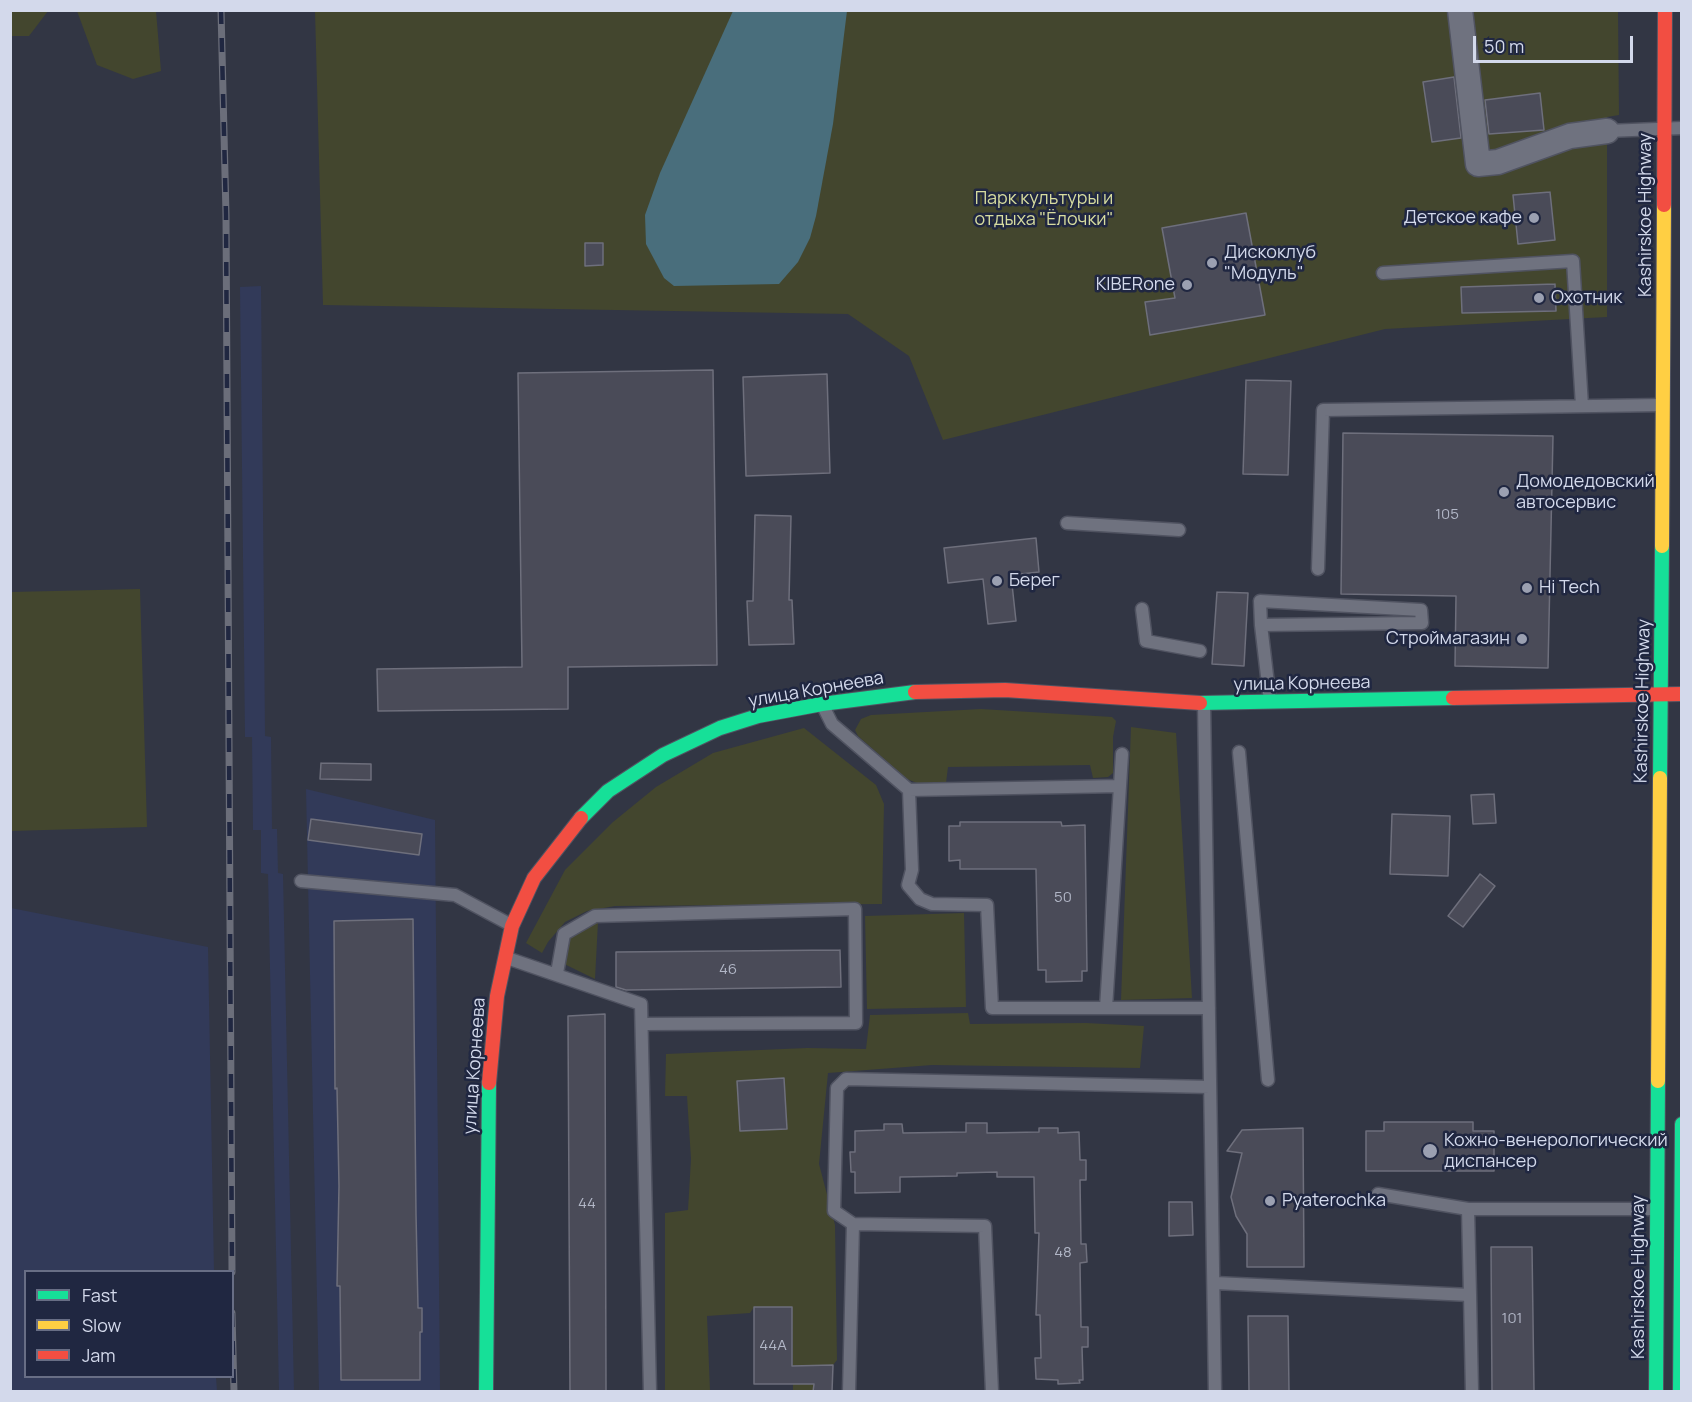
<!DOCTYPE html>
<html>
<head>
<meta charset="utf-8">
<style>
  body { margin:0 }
  #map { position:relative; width:1692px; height:1402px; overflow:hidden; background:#323644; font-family:Manrope,sans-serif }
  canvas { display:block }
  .frame { position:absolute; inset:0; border:12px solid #d3d9eb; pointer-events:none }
  .legend { position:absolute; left:24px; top:1270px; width:210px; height:108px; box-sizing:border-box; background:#202741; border:2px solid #686e85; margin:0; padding:8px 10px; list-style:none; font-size:18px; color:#d3d9eb }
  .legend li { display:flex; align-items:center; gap:12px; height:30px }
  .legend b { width:30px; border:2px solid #686e85 }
  .scale { position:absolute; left:1473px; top:36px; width:160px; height:27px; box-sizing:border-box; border:3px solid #d3d9eb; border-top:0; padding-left:8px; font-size:18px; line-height:21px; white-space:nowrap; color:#d3d9eb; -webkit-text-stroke:4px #202741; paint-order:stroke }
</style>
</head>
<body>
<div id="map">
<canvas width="1692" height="1402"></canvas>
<div class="frame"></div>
<ul class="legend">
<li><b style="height:8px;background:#16e098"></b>Fast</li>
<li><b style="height:8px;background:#ffcf43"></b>Slow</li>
<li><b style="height:8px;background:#f24e42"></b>Jam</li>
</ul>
<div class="scale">50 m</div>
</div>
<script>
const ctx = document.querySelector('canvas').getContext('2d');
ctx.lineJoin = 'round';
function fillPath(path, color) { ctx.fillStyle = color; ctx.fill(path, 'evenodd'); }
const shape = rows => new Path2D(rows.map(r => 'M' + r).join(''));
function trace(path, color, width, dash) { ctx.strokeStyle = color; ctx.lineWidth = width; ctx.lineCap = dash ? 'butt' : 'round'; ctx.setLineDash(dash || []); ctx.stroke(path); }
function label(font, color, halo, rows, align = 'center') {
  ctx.font = font + ' Manrope,sans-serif'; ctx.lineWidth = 5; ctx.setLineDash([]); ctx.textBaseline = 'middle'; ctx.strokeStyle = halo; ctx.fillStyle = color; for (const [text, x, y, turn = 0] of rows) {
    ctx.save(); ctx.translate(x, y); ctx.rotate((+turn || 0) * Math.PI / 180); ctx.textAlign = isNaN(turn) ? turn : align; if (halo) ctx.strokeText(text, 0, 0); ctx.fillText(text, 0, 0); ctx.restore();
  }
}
const built = shape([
  [261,286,265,736,271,737,272,829,277,829,278,873,283,874,294,1392,279,1391,268,874,261,873,261,830,253,830,252,737,245,737,240,287],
  [306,789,435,820,440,1391,319,1391],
  [11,908,208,947,214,1271,26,1272,26,1376,216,1377,217,1391,11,1391]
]);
const green = shape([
  [11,10,48,10,48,11,29,36,11,36],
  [77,11,156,11,161,71,133,79,97,65],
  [315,11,1618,11,1619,115,1607,117,1607,317,1385,329,943,440,909,356,848,314,323,305],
  [140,589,147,827,11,831,11,592],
  [981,709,1112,717,1116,721,1113,737,1113,773,1108,777,1093,778,1090,765,948,767,946,783,917,783,907,779,890,764,858,736,855,730,861,719,871,715],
  [1131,727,1176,733,1192,998,1121,1000],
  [804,728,876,785,884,804,882,904,615,906,587,911,565,922,548,942,542,953,526,943,565,870,613,822,656,787,713,753],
  [964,913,966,1007,867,1009,865,916],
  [598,922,595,979,556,960,569,938],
  [968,1013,970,1024,1086,1023,1144,1026,1140,1068,932,1065,828,1073,819,1164,835,1225,837,1360,833,1365,814,1366,813,1391,793,1391,792,1307,754,1307,750,1313,707,1316,710,1391,665,1391,665,1213,688,1210,691,1159,687,1096,665,1096,666,1054,807,1048,866,1049,870,1015]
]);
const water = shape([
  [733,11,847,11,833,124,816,216,810,238,798,262,779,284,674,286,664,278,646,244,645,215,660,173]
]);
const building = shape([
  [1454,77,1461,138,1432,142,1423,82,1454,77],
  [1540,93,1544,130,1489,134,1485,100,1540,93],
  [1550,192,1555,240,1518,244,1513,195,1550,192],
  [1246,213,1265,315,1150,335,1145,302,1175,298,1162,228,1246,213],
  [585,243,603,243,603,265,585,266,585,243],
  [1555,284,1556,311,1462,313,1461,287,1555,284],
  [713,370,717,665,568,667,568,709,378,711,377,669,522,667,518,373,713,370],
  [827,374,830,473,746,476,743,377,827,374],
  [1246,380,1291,381,1288,475,1243,474,1246,380],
  [1343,433,1553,436,1548,668,1455,666,1456,596,1341,594,1343,433],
  [755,515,791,516,789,600,792,600,794,644,749,645,747,601,753,601,755,515],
  [1036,538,1039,572,1011,575,1016,621,988,624,983,579,948,583,944,548,1036,538],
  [1217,592,1248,593,1244,666,1212,664,1217,592],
  [321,763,371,764,371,780,320,779,321,763],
  [1494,794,1496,823,1473,824,1471,795,1494,794],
  [1392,814,1450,816,1448,876,1390,874,1392,814],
  [311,819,422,834,419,855,308,840,311,819],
  [960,822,1061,822,1062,826,1085,825,1087,971,1082,971,1082,981,1046,982,1046,970,1038,970,1036,869,960,869,960,860,949,861,949,826,960,826,960,822],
  [1480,874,1495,886,1463,927,1448,916,1480,874],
  [413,919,416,1214,418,1308,422,1308,422,1332,420,1332,420,1380,341,1380,340,1286,337,1286,339,1186,337,1088,335,1089,334,921,413,919],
  [840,950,841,987,626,990,616,987,616,952,840,950],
  [605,1014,606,1392,570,1392,568,1016,605,1014],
  [784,1078,787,1129,740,1131,737,1081,784,1078],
  [1384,1122,1473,1122,1473,1131,1494,1131,1494,1171,1366,1171,1366,1131,1384,1131,1384,1122],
  [966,1123,987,1123,987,1133,1039,1132,1039,1128,1058,1128,1058,1133,1079,1132,1080,1160,1086,1160,1086,1180,1080,1180,1081,1244,1086,1244,1087,1262,1080,1263,1081,1327,1088,1327,1088,1347,1082,1347,1083,1380,1079,1380,1080,1383,1058,1384,1058,1380,1036,1379,1035,1358,1041,1358,1040,1315,1036,1315,1039,1233,1035,1233,1034,1177,997,1177,997,1172,957,1173,957,1176,900,1177,900,1192,855,1193,855,1172,851,1172,850,1152,855,1152,855,1131,884,1130,884,1124,902,1124,903,1133,966,1132,966,1123],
  [1303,1128,1304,1267,1247,1267,1247,1234,1236,1216,1231,1197,1242,1153,1227,1151,1242,1130,1303,1128],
  [1169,1202,1192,1202,1193,1235,1169,1236,1169,1202],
  [1491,1247,1532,1247,1534,1392,1492,1392,1491,1247],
  [754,1307,792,1307,792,1366,833,1365,832,1392,813,1392,814,1384,754,1384,754,1307],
  [1248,1316,1288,1316,1289,1392,1249,1392,1248,1316]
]);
const lane = shape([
  [1607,131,1682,128],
  [1383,273,1573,261,1582,406],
  [1067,523,1179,530],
  [1318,569,1323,410,1662,405],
  [1142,609,1146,641,1200,651],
  [1261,625,1422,623,1421,610,1260,601,1261,625,1270,701],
  [1204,704,1215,1392],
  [823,706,832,724,909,790],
  [1239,752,1268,1080],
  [1120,786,909,790,912,870,908,885,920,899,932,904,987,905,992,1008,1209,1008],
  [301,881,455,895,511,925],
  [507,958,641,1004,650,1392],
  [557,973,564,934,595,916,855,909,856,1023,642,1024],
  [1106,1008,1122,754],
  [1378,1194,1468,1209,1656,1209],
  [1215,1283,1470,1295,1468,1209],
  [1470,1295,1472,1392],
  [849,1392,853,1224],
  [992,1392,985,1226,853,1224,834,1211,837,1088,846,1079,1210,1087]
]);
const street = shape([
  [1460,10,1478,164,1498,162,1570,136,1607,131]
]);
const fast = shape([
  [1200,703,1453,698],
  [1660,778,1662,546],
  [581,818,608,791,663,755,720,728,758,716,822,704,915,692],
  [486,1392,489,1083],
  [1656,1392,1658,1081],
  [1680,1392,1682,1124]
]);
const slow = shape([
  [1662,546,1664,205],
  [1658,1081,1660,778]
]);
const jam = shape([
  [1664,205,1665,10],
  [915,692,1005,690,1200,703],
  [1453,698,1682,694],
  [489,1083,497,996,512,926,534,878,581,818]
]);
const rail = shape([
  [221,10,226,215,232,1272],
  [232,1313,234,1392]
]);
const markers = [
  [1534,218,6,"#9ba0b1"],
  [1212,263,6,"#9ba0b1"],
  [1187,285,6,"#9ba0b1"],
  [1539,298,6,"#9ba0b1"],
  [1504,492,6,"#9ba0b1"],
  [997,581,6,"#9ba0b1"],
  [1527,588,6,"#9ba0b1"],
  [1522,639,6,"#9ba0b1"],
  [1430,1151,8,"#9ba0b1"],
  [1270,1201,6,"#9ba0b1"]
];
const numberNames = [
  ["105",1447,515],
  ["50",1063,898],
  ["46",728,970],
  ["44",587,1204],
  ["48",1063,1253],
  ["101",1512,1319],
  ["44А",773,1346]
];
const parkNames = [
  ["Парк культуры и",1044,199],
  ["отдыха \"Ёлочки\"",1044,220]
];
const streetNames = [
  ["Kashirskoe Highway",1646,215,-90],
  ["улица Корнеева",1302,684,-1],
  ["улица Корнеева",816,690,-10],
  ["Kashirskoe Highway",1643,701,-89],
  ["улица Корнеева",475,1066,-86],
  ["Kashirskoe Highway",1639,1277,-90]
];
const poiNames = [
  ["Детское кафе",1522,218,"right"],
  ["Дискоклуб",1224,253],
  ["\"Модуль\"",1224,274],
  ["KIBERone",1175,285,"right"],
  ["Охотник",1551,298],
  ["Домодедовский",1516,482],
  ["автосервис",1516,503],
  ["Берег",1009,581],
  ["Hi Tech",1539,588],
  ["Строймагазин",1510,639,"right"],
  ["Кожно-венерологический",1444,1141],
  ["диспансер",1444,1162],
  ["Pyaterochka",1282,1201]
];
fillPath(built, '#323a59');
fillPath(green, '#43462e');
fillPath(water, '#496e7c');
fillPath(building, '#4a4b58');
trace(building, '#6e6f7c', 1.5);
trace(lane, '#505361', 15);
trace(street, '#505361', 27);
trace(fast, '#505361', 16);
trace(slow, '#505361', 16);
trace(jam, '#505361', 16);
trace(lane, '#6f727f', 12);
trace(street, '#6f727f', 24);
trace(fast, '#16e098', 14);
trace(slow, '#ffcf43', 14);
trace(jam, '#f24e42', 14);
trace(rail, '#6b6e7a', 7);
trace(rail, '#202741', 4.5, [14]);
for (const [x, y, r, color] of markers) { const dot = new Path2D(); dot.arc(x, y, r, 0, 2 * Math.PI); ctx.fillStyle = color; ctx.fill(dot); trace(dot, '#202741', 2); }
label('15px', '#b1b6c6', null, numberNames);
label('18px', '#d7dc9f', '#202741', parkNames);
label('18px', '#d3d9eb', '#202741', streetNames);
label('18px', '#d3d9eb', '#202741', poiNames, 'left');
</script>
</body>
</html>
